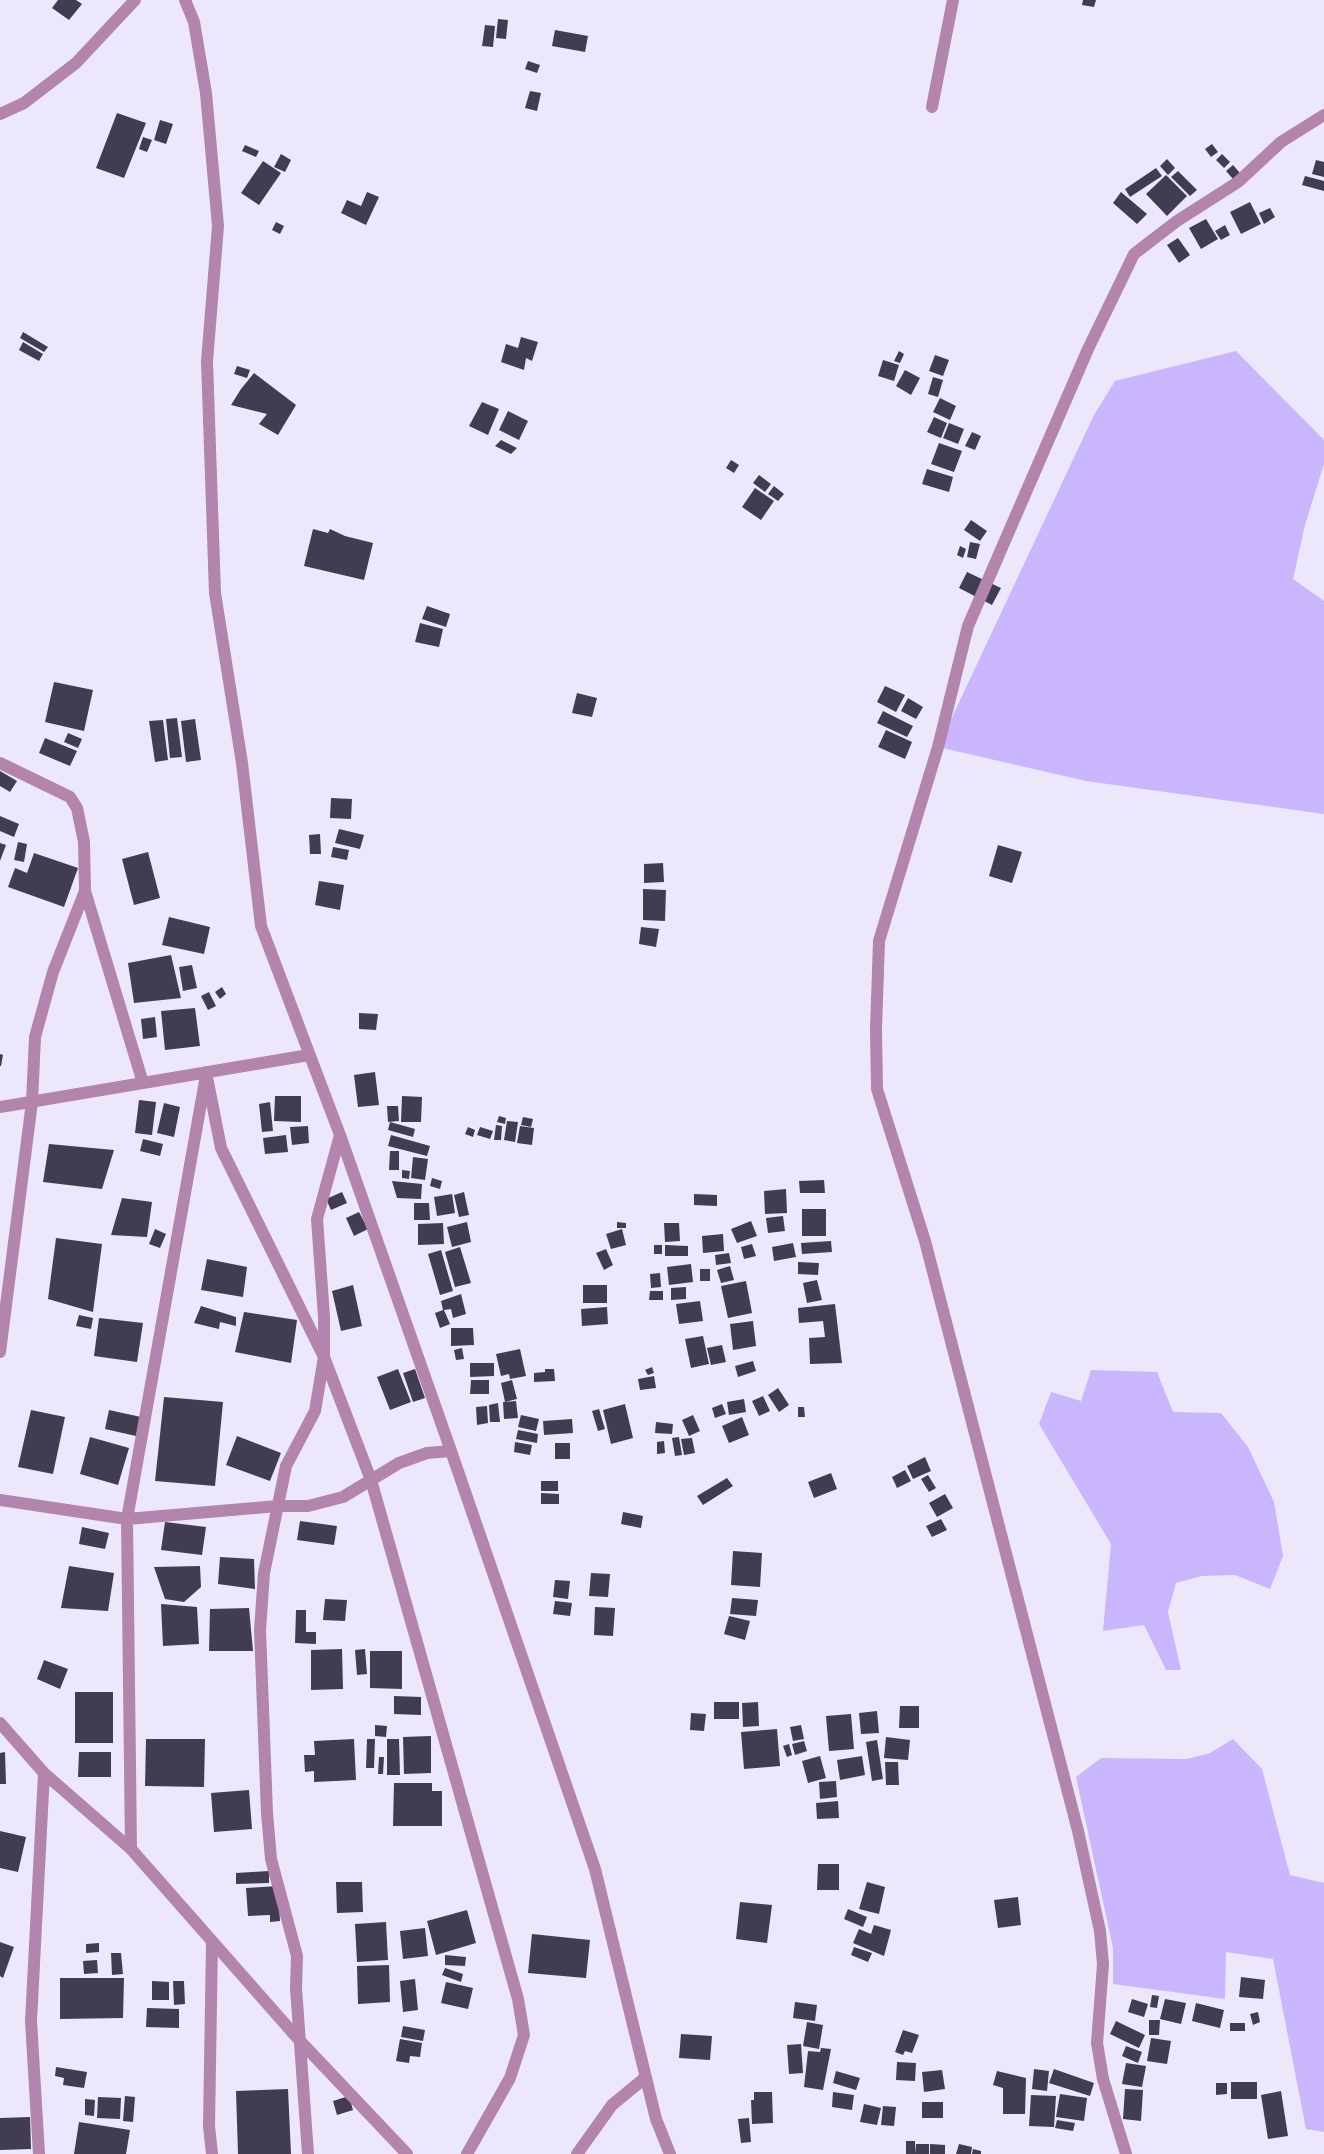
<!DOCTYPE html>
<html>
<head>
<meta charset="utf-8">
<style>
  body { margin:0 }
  canvas { display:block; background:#ece7fb }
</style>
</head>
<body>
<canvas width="1324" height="2154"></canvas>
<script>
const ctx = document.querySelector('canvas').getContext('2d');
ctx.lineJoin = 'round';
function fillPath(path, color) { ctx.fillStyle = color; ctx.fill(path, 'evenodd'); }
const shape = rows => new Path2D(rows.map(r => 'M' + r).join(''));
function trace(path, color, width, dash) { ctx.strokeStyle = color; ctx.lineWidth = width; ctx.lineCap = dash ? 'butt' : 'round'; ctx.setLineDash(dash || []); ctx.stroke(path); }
const green = shape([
  [1236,351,1324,440,1324,464,1305,525,1293,579,1324,601,1324,814,1086,781,938,747,1094,415,1115,381],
  [1091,1370,1157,1372,1173,1412,1221,1413,1248,1447,1274,1502,1283,1556,1270,1589,1235,1575,1202,1576,1176,1583,1168,1612,1181,1670,1166,1670,1144,1625,1103,1631,1111,1544,1039,1424,1051,1392,1081,1401],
  [1233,1739,1262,1769,1290,1875,1324,1883,1324,2132,1306,2129,1273,1959,1226,1952,1225,1999,1113,1984,1113,1948,1076,1777,1101,1758,1187,1759,1210,1753]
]);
const building = shape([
  [58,0,76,0,82,4,69,20,52,8],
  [1083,0,1096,0,1094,7,1082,5],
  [498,19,508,20,506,39,496,38],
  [485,25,495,26,493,47,482,46],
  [555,30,588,36,585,52,552,46],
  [528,61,540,65,537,73,525,69],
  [530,91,541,93,537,111,525,108],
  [117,113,146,123,124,178,96,168],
  [160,120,173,124,166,144,154,140],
  [143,137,152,140,147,152,139,149],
  [1212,144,1218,152,1211,157,1205,149],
  [245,145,259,151,256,157,242,151],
  [281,154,291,160,285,172,274,167],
  [1222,154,1230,162,1224,168,1216,160],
  [1167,159,1175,168,1168,175,1160,166],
  [1316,160,1324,162,1324,177,1312,174],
  [263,161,281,173,259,205,241,193],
  [1233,165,1240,173,1233,179,1226,171],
  [1156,168,1162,176,1130,197,1125,189],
  [1178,171,1197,190,1190,196,1171,177],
  [1166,175,1187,196,1167,216,1146,194],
  [1305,176,1324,181,1324,191,1302,185],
  [367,192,379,197,366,225,341,213,347,200,361,206],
  [1121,192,1147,214,1137,224,1113,203],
  [1250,202,1261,224,1241,234,1230,212],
  [1270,208,1275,217,1264,224,1259,213],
  [1206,219,1218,239,1201,249,1189,228],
  [276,222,284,226,280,234,272,230],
  [1225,225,1230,235,1221,240,1215,231],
  [1178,238,1190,255,1179,263,1167,245],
  [23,332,48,347,44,352,20,338],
  [521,337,538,342,532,361,526,358,524,370,501,362,506,344,518,348],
  [23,342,43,354,39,361,19,350],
  [899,351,904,354,900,363,894,361],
  [935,355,949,360,943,376,929,371],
  [883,360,899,365,894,381,878,376],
  [237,366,250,370,247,378,234,374],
  [905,370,920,378,911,395,896,386],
  [254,373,296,405,278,435,259,424,267,414,231,405,241,389],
  [933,377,943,380,938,397,928,394],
  [940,398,956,406,950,420,933,412],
  [482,402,499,409,488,435,469,426],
  [508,411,528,421,519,440,499,430],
  [934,417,947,423,941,438,927,432],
  [949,423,964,429,958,444,943,438],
  [972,432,981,436,975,450,965,446],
  [501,440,517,448,511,454,495,446],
  [939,443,962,451,954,472,931,464],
  [731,460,739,465,734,473,726,468],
  [927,469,953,477,949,492,922,484],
  [759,475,771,484,765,492,753,483],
  [774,486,784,494,778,501,768,494],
  [755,488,774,501,761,520,742,507],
  [971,520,987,531,980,541,964,530],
  [313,529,328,533,330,529,345,536,373,543,364,580,304,566],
  [970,542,980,544,976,559,967,557],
  [960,546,966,549,963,558,957,555],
  [967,572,1001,588,992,605,959,588],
  [427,606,450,614,446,627,422,619],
  [420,623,443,629,439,647,415,642],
  [54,682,93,690,84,731,45,722],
  [885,686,905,695,896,712,877,702],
  [577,693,597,698,592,717,572,713],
  [908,698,923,707,916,719,901,711],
  [883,711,913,726,907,737,877,723],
  [177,718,182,757,170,758,166,719],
  [195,719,201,760,186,762,181,721],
  [163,720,168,760,155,762,149,721],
  [886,730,912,742,905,759,878,747],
  [68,733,82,739,78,748,64,742],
  [45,738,77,751,70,766,39,753],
  [0,771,17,781,10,792,0,786],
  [331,798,352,799,351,819,330,818],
  [0,816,19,824,14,837,0,831],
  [339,829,364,835,360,849,335,843],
  [320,834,321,854,310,854,309,835],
  [18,842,27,844,24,862,14,860],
  [0,843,6,845,0,861],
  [998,845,1022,852,1012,883,989,876],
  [333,847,349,850,347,860,331,857],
  [148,852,160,898,134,905,122,859],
  [34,853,78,868,64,907,8,887,15,868,27,873],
  [663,863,664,882,644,883,644,864],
  [319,881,344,885,340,910,315,905],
  [643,889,666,890,665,921,643,920],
  [169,917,210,927,204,954,162,945],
  [641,927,659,929,656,947,639,944],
  [171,955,181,998,134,1003,128,963],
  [192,965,197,988,183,991,179,967],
  [222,987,226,994,220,999,215,992],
  [209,992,216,1006,208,1010,201,996],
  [195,1008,200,1046,165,1050,161,1011],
  [359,1013,378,1014,376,1030,359,1029],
  [155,1017,157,1037,143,1039,141,1019],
  [0,1054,3,1055,1,1066,0,1066],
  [375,1072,379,1105,358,1107,354,1075],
  [275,1096,301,1096,301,1122,274,1121],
  [402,1096,422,1097,421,1122,401,1122],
  [139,1100,156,1102,152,1135,135,1133],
  [270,1102,273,1131,262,1132,259,1104],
  [164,1103,180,1107,174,1137,157,1133],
  [387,1106,398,1106,399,1121,388,1122],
  [499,1116,506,1118,505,1124,497,1122],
  [523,1117,533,1119,531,1127,521,1125],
  [507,1121,518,1122,515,1142,504,1140],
  [390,1122,415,1129,413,1137,388,1130],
  [496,1125,502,1126,501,1140,494,1140],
  [308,1126,309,1143,292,1145,290,1127],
  [520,1126,534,1128,532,1145,517,1143],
  [468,1127,475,1130,473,1137,465,1134],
  [480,1127,493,1131,490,1139,477,1135],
  [286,1135,288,1152,265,1154,263,1138],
  [391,1135,430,1146,427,1156,388,1146],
  [143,1139,163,1144,160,1156,140,1151],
  [49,1144,114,1150,102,1189,43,1182],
  [390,1151,399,1151,399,1170,389,1170],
  [413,1157,428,1159,425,1180,411,1178],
  [402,1170,410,1171,409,1179,402,1178],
  [432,1178,442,1181,440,1189,430,1186],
  [824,1180,825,1193,800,1193,799,1181],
  [392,1181,422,1184,421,1199,397,1198],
  [786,1189,787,1213,765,1214,764,1191],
  [342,1192,347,1203,331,1210,326,1199],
  [464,1192,469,1215,459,1217,454,1195],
  [452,1194,455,1213,437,1216,434,1197],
  [694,1194,717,1195,717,1206,694,1205],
  [122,1198,152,1202,147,1237,111,1235],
  [414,1203,429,1203,430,1220,414,1220],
  [802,1209,826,1209,826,1236,802,1236],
  [359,1212,368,1229,354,1236,346,1218],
  [783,1216,785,1231,768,1233,766,1218],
  [751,1221,757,1236,737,1243,731,1229],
  [467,1222,471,1242,452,1247,447,1227],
  [617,1222,626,1223,626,1228,617,1228],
  [443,1223,444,1244,418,1245,418,1224],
  [664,1223,679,1223,680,1241,665,1242],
  [155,1229,166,1234,160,1248,149,1244],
  [622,1229,626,1245,611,1249,606,1234],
  [723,1234,724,1251,703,1253,702,1236],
  [56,1238,102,1244,93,1312,48,1299],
  [831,1241,832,1252,802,1254,801,1243],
  [793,1243,796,1257,774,1261,772,1247],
  [752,1244,756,1256,744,1259,741,1247],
  [654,1245,662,1245,662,1254,654,1254],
  [665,1245,688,1246,688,1256,665,1256],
  [460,1247,471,1283,455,1287,445,1252],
  [606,1249,613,1265,604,1270,596,1253],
  [441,1250,453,1291,440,1295,428,1254],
  [729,1253,731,1263,716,1265,715,1255],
  [207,1259,247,1267,243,1297,201,1290],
  [798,1262,819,1263,818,1275,798,1274],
  [691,1264,693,1282,669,1285,667,1267],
  [730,1266,734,1280,721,1283,717,1270],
  [700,1269,710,1269,710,1281,700,1281],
  [660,1273,661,1287,651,1288,650,1274],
  [817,1280,822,1300,807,1303,803,1283],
  [746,1281,752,1313,728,1318,721,1286],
  [353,1285,362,1326,341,1331,332,1291],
  [583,1285,607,1285,607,1303,583,1303],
  [686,1287,686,1299,671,1300,671,1288],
  [650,1291,663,1291,663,1300,649,1300],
  [461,1294,466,1314,453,1318,451,1309,444,1310,450,1324,440,1328,435,1313,443,1310,441,1301],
  [700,1301,703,1321,679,1324,676,1304],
  [835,1304,842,1363,810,1364,809,1338,825,1337,823,1321,799,1323,798,1308],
  [201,1306,236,1317,236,1326,220,1322,219,1329,194,1323],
  [607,1307,608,1324,582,1326,581,1309],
  [244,1312,297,1320,291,1363,235,1352],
  [79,1315,93,1318,91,1329,76,1326],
  [99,1318,143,1323,137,1362,94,1356],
  [753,1321,756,1346,733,1350,730,1324],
  [451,1328,473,1328,474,1345,451,1346],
  [703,1336,709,1364,691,1368,685,1339],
  [722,1345,726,1362,711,1365,707,1348],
  [462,1348,464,1359,456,1360,454,1350],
  [520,1349,526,1376,510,1379,509,1374,501,1376,496,1354],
  [753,1361,756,1371,738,1377,735,1366],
  [470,1363,494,1363,494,1376,470,1377],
  [652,1367,654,1373,648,1375,645,1370],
  [398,1369,411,1402,390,1410,377,1377],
  [415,1369,425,1398,413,1402,403,1373],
  [545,1369,554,1369,555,1381,534,1382,534,1373,545,1372],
  [654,1376,656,1388,640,1390,638,1379],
  [471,1380,489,1380,489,1394,470,1394],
  [512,1380,517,1399,505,1402,516,1401,518,1418,504,1419,503,1402,505,1402,501,1383],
  [778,1388,789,1405,779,1412,768,1395],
  [763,1396,770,1411,759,1416,752,1401],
  [164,1397,223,1402,215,1486,155,1481],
  [744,1399,746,1412,729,1415,727,1402],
  [498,1403,500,1422,490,1422,489,1405],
  [625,1404,633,1438,611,1444,603,1410],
  [722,1404,726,1414,715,1418,712,1408],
  [487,1406,488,1423,477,1425,476,1407],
  [798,1407,804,1407,805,1417,798,1417],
  [599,1409,605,1429,598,1431,592,1411],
  [31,1410,65,1417,53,1474,18,1467],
  [109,1410,141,1417,136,1436,105,1429],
  [521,1415,539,1419,536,1431,518,1427],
  [693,1415,700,1431,689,1436,682,1420],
  [742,1417,749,1435,729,1443,722,1426],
  [572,1419,573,1433,544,1435,543,1421],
  [656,1422,673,1424,672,1434,655,1433],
  [518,1430,538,1434,537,1443,516,1439],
  [237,1436,281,1453,270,1481,226,1465],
  [90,1437,129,1448,118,1485,80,1474],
  [679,1437,682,1455,675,1456,672,1438],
  [692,1438,695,1453,684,1455,681,1439],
  [664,1441,665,1453,657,1454,657,1442],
  [515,1442,532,1445,530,1455,514,1452],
  [555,1443,570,1443,570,1459,555,1459],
  [925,1457,931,1471,913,1479,907,1466],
  [905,1470,911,1481,897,1488,892,1477],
  [831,1473,837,1489,814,1498,808,1482],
  [928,1475,936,1488,929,1492,921,1479],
  [727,1478,733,1486,703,1505,697,1496],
  [541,1481,558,1481,558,1491,541,1491],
  [541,1493,559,1494,559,1504,541,1504],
  [945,1494,953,1508,937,1517,929,1503],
  [623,1512,643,1516,641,1528,621,1524],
  [941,1519,947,1530,932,1537,926,1526],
  [300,1521,337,1526,334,1545,297,1540],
  [165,1522,206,1527,202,1555,161,1550],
  [82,1527,109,1533,105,1549,79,1544],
  [733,1551,762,1553,760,1587,731,1585],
  [220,1557,254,1559,255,1589,218,1584],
  [69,1566,114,1573,108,1611,61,1608],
  [200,1566,201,1587,184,1602,165,1599,154,1567],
  [591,1573,610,1574,608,1597,589,1596],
  [555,1580,570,1581,568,1599,553,1597],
  [732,1598,758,1600,756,1616,730,1614],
  [325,1599,347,1600,345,1621,323,1620],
  [555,1601,572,1603,570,1616,553,1614],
  [161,1604,197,1607,199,1644,163,1646],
  [595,1607,615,1608,613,1636,594,1635],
  [249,1608,253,1651,209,1651,210,1609],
  [296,1610,306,1610,306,1632,316,1632,316,1644,295,1643],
  [729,1616,750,1621,745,1640,724,1634],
  [342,1649,343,1689,311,1690,311,1650],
  [365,1649,367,1674,357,1675,355,1650],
  [370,1651,402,1651,402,1689,370,1688],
  [44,1660,68,1669,60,1689,37,1679],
  [75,1692,113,1692,113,1743,75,1743],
  [394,1696,421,1697,421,1715,394,1714],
  [714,1702,739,1702,739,1719,714,1719],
  [758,1702,759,1726,743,1727,742,1703],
  [900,1706,919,1706,919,1728,899,1728],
  [877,1711,879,1733,861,1734,859,1713],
  [691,1713,706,1714,704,1731,690,1730],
  [851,1714,854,1749,829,1751,826,1716],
  [375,1725,387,1726,386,1737,375,1736],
  [801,1725,804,1739,793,1741,790,1727],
  [777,1729,780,1766,744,1769,741,1732],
  [431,1736,431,1773,404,1774,403,1737],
  [886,1737,910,1740,908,1760,884,1758],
  [146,1739,205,1739,204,1787,145,1786],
  [354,1739,356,1780,314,1782,314,1771,305,1772,304,1755,315,1755,314,1741],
  [367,1739,375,1739,374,1768,366,1768],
  [387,1739,399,1739,400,1775,387,1775],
  [877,1740,883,1779,872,1781,866,1742],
  [804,1741,807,1751,795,1755,792,1744],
  [789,1744,792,1755,787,1757,783,1746],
  [5,1752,6,1784,0,1784,0,1753],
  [79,1752,111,1752,111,1777,78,1777],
  [820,1756,826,1778,808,1783,802,1761],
  [862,1756,865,1775,840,1780,837,1760],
  [379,1757,384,1757,383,1774,378,1774],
  [885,1762,898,1762,899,1785,886,1785],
  [836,1781,837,1797,820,1799,819,1782],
  [394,1783,432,1783,432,1791,442,1791,442,1826,393,1826],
  [249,1790,252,1829,214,1832,211,1793],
  [838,1801,839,1818,817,1819,816,1803],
  [0,1831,26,1837,18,1872,0,1868],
  [818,1864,839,1864,839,1890,817,1890],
  [269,1871,269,1883,236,1884,236,1873],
  [336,1882,362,1882,363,1912,337,1913],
  [867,1882,885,1887,879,1914,859,1909],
  [278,1886,280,1921,270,1922,270,1915,248,1916,246,1888],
  [1018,1897,1021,1925,998,1928,994,1900],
  [740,1902,772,1905,767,1943,736,1939],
  [848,1909,867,1917,863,1927,844,1919],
  [467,1910,476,1943,436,1955,427,1921],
  [386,1922,388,1960,357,1962,355,1924],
  [874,1925,891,1930,884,1956,853,1943,859,1929,871,1934],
  [425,1928,428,1956,403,1959,400,1931],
  [532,1934,590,1940,586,1978,528,1973],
  [0,1942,14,1947,3,1978,0,1976],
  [99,1943,99,1952,86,1953,86,1944],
  [854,1947,872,1953,868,1962,851,1955],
  [111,1953,121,1953,123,1974,112,1975],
  [445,1955,466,1957,465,1966,445,1965],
  [97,1960,98,1973,84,1974,83,1961],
  [389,1965,390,2002,358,2004,357,1966],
  [445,1968,463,1974,461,1982,442,1975],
  [1241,1977,1265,1980,1263,1999,1239,1997],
  [60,1978,124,1978,123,2018,60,2019],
  [415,1979,418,2010,403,2012,400,1981],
  [152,1981,169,1982,169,2000,152,2000],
  [173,1981,184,1981,185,2004,174,2005],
  [446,1982,473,1988,468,2009,441,2003],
  [1152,1995,1159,1996,1157,2008,1150,2007],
  [1132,1999,1148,2004,1144,2017,1128,2012],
  [1165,1999,1186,2003,1181,2024,1160,2019],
  [795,2002,817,2005,815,2021,793,2018],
  [1196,2003,1224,2010,1220,2028,1192,2021],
  [147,2008,179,2009,179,2028,146,2027],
  [1258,2012,1260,2022,1253,2025,1250,2014],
  [1149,2020,1160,2020,1159,2035,1149,2035],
  [1116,2021,1145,2035,1139,2048,1110,2034],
  [807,2022,823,2025,819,2049,803,2046],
  [1230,2023,1245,2023,1245,2031,1230,2031],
  [403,2026,425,2030,423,2041,401,2037],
  [903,2030,919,2035,912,2053,905,2051,903,2055,895,2052],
  [681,2034,712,2036,710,2060,679,2058],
  [1151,2038,1171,2041,1167,2064,1147,2061],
  [400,2039,422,2043,420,2057,410,2056,409,2063,396,2061],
  [801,2044,803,2073,789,2074,787,2045],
  [1126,2046,1142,2052,1138,2063,1122,2056],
  [821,2048,831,2049,823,2090,804,2087,808,2051,820,2052],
  [897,2062,916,2063,915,2081,896,2080],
  [1126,2063,1146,2066,1142,2087,1122,2084],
  [56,2067,87,2072,84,2088,63,2085,64,2078,55,2076],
  [1034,2069,1049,2071,1047,2091,1032,2089],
  [1054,2069,1094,2083,1090,2096,1049,2083],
  [942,2070,945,2089,924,2092,922,2072],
  [836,2071,860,2078,856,2090,833,2083],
  [997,2071,1026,2078,1025,2114,1003,2114,1003,2088,993,2085],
  [1231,2082,1257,2082,1257,2099,1231,2099],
  [1216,2083,1227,2083,1227,2094,1216,2095],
  [288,2089,291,2154,238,2154,236,2091],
  [1125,2089,1143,2090,1141,2121,1123,2119],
  [1281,2091,1288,2136,1268,2139,1261,2095],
  [754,2092,772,2092,773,2123,752,2124,751,2100,754,2100],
  [833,2092,854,2095,852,2110,832,2107],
  [1060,2094,1087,2098,1084,2121,1056,2117],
  [1031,2095,1056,2096,1054,2127,1029,2126],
  [125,2096,135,2097,133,2122,123,2121],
  [349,2096,353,2110,337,2115,333,2101],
  [98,2097,121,2098,120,2119,97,2118],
  [85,2099,95,2100,94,2116,85,2115],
  [922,2102,943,2102,943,2118,922,2118],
  [864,2104,881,2108,877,2125,860,2122],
  [883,2106,896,2107,894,2126,881,2125],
  [30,2117,31,2149,0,2150,0,2118],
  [749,2118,751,2142,741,2143,738,2119],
  [1057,2120,1075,2123,1073,2131,1055,2128],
  [79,2122,130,2130,126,2154,74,2154],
  [906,2141,915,2141,915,2154,906,2154],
  [916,2144,929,2144,929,2154,915,2154],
  [930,2144,945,2145,945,2154,930,2154],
  [959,2144,972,2147,971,2154,956,2154],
  [973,2149,981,2151,981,2154,972,2154]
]);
const street = shape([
  [185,0,194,22,206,93,218,226,207,361,215,593,242,763,261,926,340,1135,451,1451,595,1869,656,2119,670,2154],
  [932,107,953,0],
  [0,114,24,103,76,63,135,0],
  [0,763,70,797,77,808,84,842,85,891,143,1083],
  [206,1072,221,1148,324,1357,371,1480,518,1999,524,2035,510,2078,467,2154],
  [0,1107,309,1055],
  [0,1352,32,1102,35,1037,53,972,85,891],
  [0,1500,127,1519,278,1506,308,1506,343,1497,399,1463,427,1453,451,1451],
  [0,1723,44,1773,131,1849,300,2041,407,2154],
  [131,1849,127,1519,205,1081],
  [212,1941,209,2126,212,2154],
  [39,2154,31,2021,44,1773],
  [308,2154,296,1988,297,1956,271,1859,267,1813,260,1630,264,1573,286,1466,315,1411,324,1357,324,1317,317,1219,340,1135],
  [577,2154,612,2105,646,2077],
  [1126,2154,1103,2079,1097,2043,1103,1964,1100,1931,1078,1831,925,1241,877,1089,876,1029,879,941,938,747,968,626,1088,349,1134,254,1177,221,1238,182,1281,142,1324,115]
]);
fillPath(green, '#cab6fc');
fillPath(building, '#423c50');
trace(street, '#b384ac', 12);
</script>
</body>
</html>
